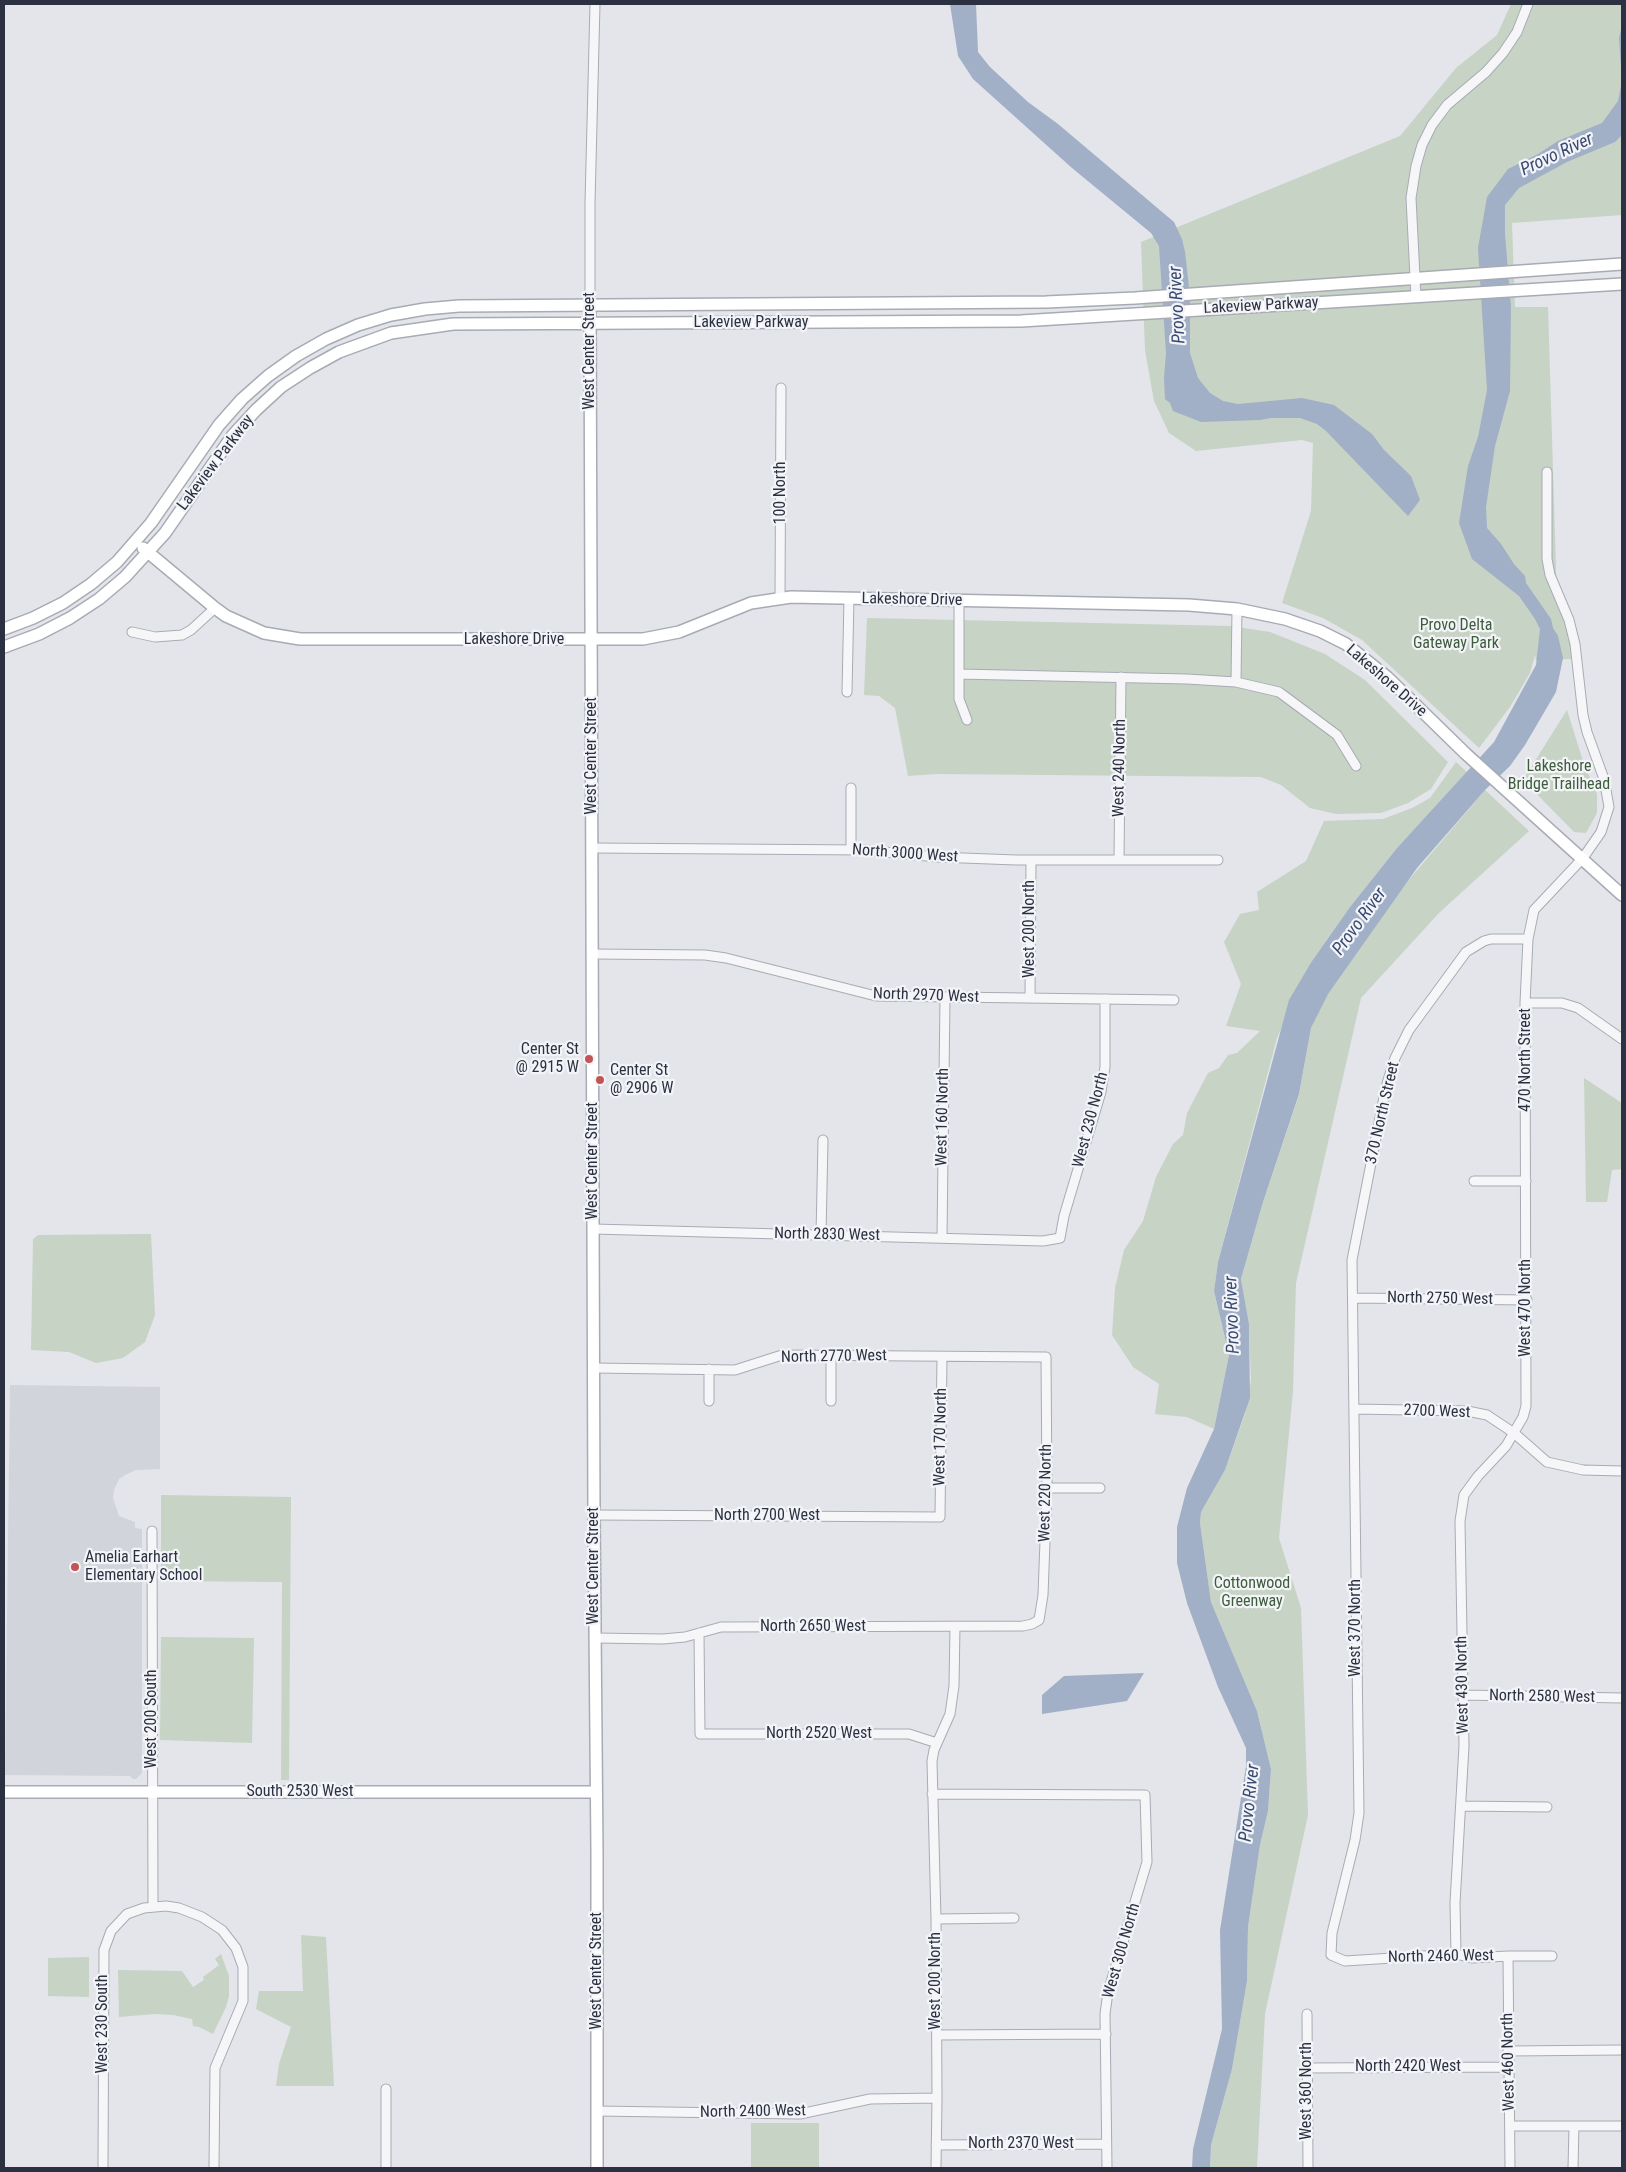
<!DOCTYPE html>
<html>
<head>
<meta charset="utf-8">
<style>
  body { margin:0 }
  #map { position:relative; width:1626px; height:2172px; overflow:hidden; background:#e3e5ea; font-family:"Roboto Condensed",sans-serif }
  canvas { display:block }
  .frame { position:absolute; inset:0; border:5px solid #2c3141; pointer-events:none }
</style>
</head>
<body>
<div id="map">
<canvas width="1626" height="2172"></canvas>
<div class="frame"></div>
</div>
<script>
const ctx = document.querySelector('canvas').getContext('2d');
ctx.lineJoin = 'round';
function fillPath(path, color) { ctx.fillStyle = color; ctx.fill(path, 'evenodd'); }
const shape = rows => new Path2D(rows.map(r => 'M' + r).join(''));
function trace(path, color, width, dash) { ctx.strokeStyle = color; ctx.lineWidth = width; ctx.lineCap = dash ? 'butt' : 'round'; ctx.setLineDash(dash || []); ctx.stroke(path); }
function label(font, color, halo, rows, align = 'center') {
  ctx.font = font + ' "Roboto Condensed",sans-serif'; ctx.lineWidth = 4.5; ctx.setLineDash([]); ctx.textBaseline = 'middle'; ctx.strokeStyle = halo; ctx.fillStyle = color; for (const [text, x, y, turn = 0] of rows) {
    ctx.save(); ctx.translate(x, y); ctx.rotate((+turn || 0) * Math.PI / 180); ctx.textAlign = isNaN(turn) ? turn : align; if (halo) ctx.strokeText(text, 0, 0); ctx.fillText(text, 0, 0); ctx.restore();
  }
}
const built = shape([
  [10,1385,160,1387,160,1469,136,1470,125,1475,119,1479,114,1490,113,1498,119,1516,135,1522,135,1528,142,1529,142,1773,136,1779,133,1779,130,1776,5,1775]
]);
const green = shape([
  [1511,4,1622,4,1622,215,1512,223,1515,307,1548,307,1557,601,1569,632,1574,659,1536,660,1535,655,1530,673,1510,707,1479,748,1362,640,1323,618,1282,603,1311,511,1313,443,1302,440,1196,451,1169,433,1154,401,1145,350,1141,242,1400,136,1456,68,1497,35],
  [867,618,1231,626,1270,632,1325,654,1365,680,1448,762,1431,789,1408,803,1381,813,1336,814,1310,808,1281,785,1261,777,936,774,908,776,895,708,879,696,864,695],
  [1567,710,1584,764,1597,794,1597,813,1586,833,1574,832,1523,780],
  [1456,762,1467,772,1397,848,1350,907,1312,961,1277,1038,1218,1262,1214,1291,1229,1355,1214,1429,1187,1417,1155,1414,1159,1384,1133,1367,1112,1335,1115,1288,1124,1250,1143,1221,1156,1177,1173,1144,1183,1135,1187,1113,1208,1073,1219,1068,1228,1055,1237,1053,1260,1031,1226,1026,1241,984,1224,942,1240,914,1259,910,1257,892,1306,861,1324,821,1383,819,1412,808,1430,798],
  [1485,790,1529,831,1439,913,1361,998,1296,1283,1293,1391,1279,1538,1301,1608,1308,1815,1265,2014,1257,2168,1210,2168,1211,2145,1232,2069,1247,1981,1248,1927,1260,1845,1268,1811,1271,1769,1257,1711,1211,1602,1200,1523,1201,1512,1225,1470,1245,1414,1251,1380,1249,1324,1241,1279,1263,1202,1299,1095,1311,1028,1319,1011,1328,993,1402,888],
  [1584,1078,1622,1103,1622,1169,1612,1170,1607,1202,1586,1202],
  [151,1234,155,1315,145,1342,123,1358,96,1363,69,1352,31,1350,33,1239,38,1235],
  [161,1495,291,1497,289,1780,281,1780,282,1582,161,1581],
  [161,1637,254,1638,252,1743,160,1740],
  [301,1935,326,1937,334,2086,276,2086,279,2064,291,2027,256,2009,259,1991,303,1991],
  [221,1954,229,1976,229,1996,226,2007,213,2034,199,2027,193,2026,192,2019,173,2015,155,2014,119,2017,118,1970,182,1971,193,1987,204,1980,203,1977,219,1965,215,1959],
  [89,1957,89,1997,48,1996,48,1958],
  [751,2123,819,2123,819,2168,751,2168]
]);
const water = shape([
  [950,4,976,4,978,52,990,67,1028,102,1058,124,1174,222,1182,239,1185,252,1190,296,1190,353,1198,378,1210,393,1223,401,1238,404,1302,398,1334,405,1372,434,1384,450,1411,476,1420,500,1408,516,1326,431,1317,424,1300,418,1271,418,1260,420,1201,422,1173,411,1170,403,1165,399,1164,378,1166,353,1159,246,1151,233,1072,168,973,79,958,56],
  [1622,26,1622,135,1615,142,1567,162,1519,188,1505,205,1505,234,1511,307,1510,391,1495,446,1486,507,1487,528,1501,544,1514,564,1525,576,1526,583,1551,619,1553,628,1558,636,1563,658,1556,692,1525,745,1510,766,1485,790,1417,868,1328,994,1311,1028,1299,1094,1263,1202,1241,1279,1249,1324,1250,1398,1225,1470,1201,1512,1200,1523,1211,1602,1257,1711,1271,1769,1268,1811,1260,1845,1248,1927,1247,1981,1232,2069,1211,2145,1210,2168,1192,2168,1193,2149,1222,2029,1220,1930,1246,1766,1246,1748,1218,1687,1187,1603,1177,1563,1177,1527,1187,1488,1214,1429,1229,1355,1214,1291,1218,1262,1289,1000,1312,961,1350,907,1397,848,1494,742,1536,665,1540,629,1535,619,1519,596,1472,559,1459,523,1468,466,1478,437,1487,390,1478,248,1487,197,1508,169,1538,154,1558,141,1602,123,1618,101,1622,81,1619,38],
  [1144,1673,1127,1701,1042,1714,1042,1695,1064,1676]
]);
const street = shape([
  [1416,297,1411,198,1416,166,1422,145,1432,125,1447,105,1486,72,1503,53,1517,32,1528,4],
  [590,306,590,203,595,4],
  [780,598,781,388],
  [959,601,959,699,967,720],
  [132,632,155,637,182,635,191,630,215,608],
  [959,674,1187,679,1236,682,1279,692,1337,735,1356,766],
  [1236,682,1237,609],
  [847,692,849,598],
  [851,788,851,850],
  [592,848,864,850,937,857,1016,860,1218,860],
  [1119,859,1121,677],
  [1528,939,1491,939,1484,941,1466,952,1409,1030,1395,1058,1386,1087,1352,1260,1359,1813,1355,1840,1332,1933,1331,1955,1345,1961,1456,1954,1472,1958,1508,1956,1552,1956],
  [593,954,705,955,726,958,876,996,1174,1000],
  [1030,998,1031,861],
  [1525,1003,1562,1003,1578,1008,1622,1039],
  [1474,1181,1526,1181],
  [593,1229,1043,1241,1060,1238,1064,1216,1101,1092,1105,1067,1105,999],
  [821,1235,823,1140],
  [942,1237,945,998],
  [1353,1298,1527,1300],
  [831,1355,831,1401],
  [594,1368,735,1370,782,1355,1046,1357,1047,1488,1043,1595,1039,1620,1032,1624,1023,1626,721,1627,685,1637,663,1639,595,1638],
  [709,1369,709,1401],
  [1354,1409,1467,1411,1487,1415,1514,1433,1547,1462,1583,1470,1622,1471],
  [1047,1488,1100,1488],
  [594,1515,940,1517,942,1357],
  [152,1531,153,1907],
  [699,1633,700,1734,909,1734,937,1743],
  [1463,1695,1622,1698],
  [932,1794,1145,1795,1147,1862,1108,1992,1105,2014,1107,2168],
  [1461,1806,1547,1807],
  [936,1919,1014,1918],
  [1456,1954,1455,1903,1464,1746,1460,1521,1464,1495,1478,1476,1506,1446,1523,1417,1526,1406,1525,1003,1528,939,1534,910,1583,858,1601,832,1609,807,1604,779,1587,732,1583,715,1575,644,1569,620,1550,575,1547,559,1547,472],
  [1508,1956,1510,2168],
  [1307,2014,1308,2168],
  [937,2035,1106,2034],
  [1508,2051,1622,2050],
  [1307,2068,1508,2067],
  [386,2089,386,2168],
  [597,2111,800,2114,870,2099,937,2098],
  [1510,2126,1622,2126],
  [936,2145,1106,2144],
  [103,2168,104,1950,111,1931,127,1914,144,1908,166,1906,179,1908,202,1917,222,1930,236,1948,243,1967,243,2001,215,2068,214,2168],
  [936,2168,937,2098,936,1919,932,1761,934,1750,950,1714,954,1686,955,1626],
  [1573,2168,1574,2126]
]);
const secondary = shape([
  [590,306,594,1515,597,1853,597,2168],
  [143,548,215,608,226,616,264,633,300,639,643,639,679,632,751,603,791,597,1189,605,1237,609,1285,619,1320,631,1346,644,1387,677,1466,754,1622,895],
  [4,629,33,618,63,603,91,584,117,562,151,523,219,425,242,399,268,376,296,356,326,339,358,325,391,315,425,309,459,306,1046,302,1135,298,1622,264],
  [4,647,39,634,70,618,99,599,125,577,165,533,233,435,256,410,281,387,310,368,339,352,391,333,453,324,1021,321,1622,284],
  [4,1792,596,1792]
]);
const markers = [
  [589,1059,5,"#c45355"],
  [600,1080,5,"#c45355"],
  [75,1567,5,"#c45355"]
];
const streetNames = [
  ["Lakeview Parkway",1261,306,-3],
  ["Lakeview Parkway",751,323],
  ["West Center Street",590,351,-90],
  ["Lakeview Parkway",216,463,-53],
  ["100 North",781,493,-90],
  ["Lakeshore Drive",912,600,1],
  ["Lakeshore Drive",514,640],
  ["Lakeshore Drive",1386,681,41],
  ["West Center Street",592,756,-90],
  ["West 240 North",1120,768,-89],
  ["North 3000 West",905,854,4],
  ["West 200 North",1030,929,-90],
  ["North 2970 West",926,996,2],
  ["470 North Street",1526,1060,-90],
  ["370 North Street",1383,1113,-77],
  ["West 160 North",943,1117,-89],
  ["West 230 North",1091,1120,-75],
  ["West Center Street",593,1161,-90],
  ["North 2830 West",827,1235,1],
  ["North 2750 West",1440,1299,1],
  ["West 470 North",1526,1308,-90],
  ["North 2770 West",834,1357,-1],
  ["2700 West",1437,1412,2],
  ["West 170 North",941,1437,-89],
  ["West 220 North",1046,1493,-89],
  ["North 2700 West",767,1516],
  ["West Center Street",594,1566,-90],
  ["North 2650 West",813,1627],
  ["West 370 North",1356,1628,-90],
  ["West 430 North",1463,1685,-91],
  ["North 2580 West",1542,1697,1],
  ["West 200 South",152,1719,-90],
  ["North 2520 West",819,1734],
  ["South 2530 West",300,1792],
  ["West 300 North",1122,1951,-74],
  ["North 2460 West",1441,1957,-1],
  ["West Center Street",597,1971,-90],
  ["West 200 North",936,1981,-90],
  ["West 230 South",103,2024,-90],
  ["West 460 North",1509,2062,-91],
  ["North 2420 West",1408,2067],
  ["West 360 North",1307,2091,-90],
  ["North 2400 West",753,2112,-1],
  ["North 2370 West",1021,2144]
];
const parkNames = [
  ["Provo Delta",1456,626],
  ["Gateway Park",1456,644],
  ["Lakeshore",1559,767],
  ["Bridge Trailhead",1559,785],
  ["Cottonwood",1252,1584],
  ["Greenway",1252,1602]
];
const poiNames = [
  ["Center St",579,1050,"right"],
  ["@ 2915 W",579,1068,"right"],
  ["Center St",610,1071],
  ["@ 2906 W",610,1089],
  ["Amelia Earhart",85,1558],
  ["Elementary School",85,1576]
];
const waterNames = [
  ["Provo River",1557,155,-25],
  ["Provo River",1178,305,-93],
  ["Provo River",1360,922,-54],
  ["Provo River",1233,1315,-92],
  ["Provo River",1250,1803,-84]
];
fillPath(built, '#d2d4dc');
fillPath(green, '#c7d3c5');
fillPath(water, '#a1afc7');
trace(street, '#a8abb4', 11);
trace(secondary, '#a8abb4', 14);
trace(street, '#f6f6f9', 9);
trace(secondary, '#fff', 11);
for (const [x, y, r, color] of markers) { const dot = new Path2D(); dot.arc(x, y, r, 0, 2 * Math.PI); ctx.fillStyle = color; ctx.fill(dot); trace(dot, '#f3f4f8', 2); }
label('16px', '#2c3141', '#f3f4f8', streetNames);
label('16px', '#3d5c3b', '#f3f4f8', parkNames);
label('16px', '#2c3141', '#f3f4f8', poiNames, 'left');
label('italic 18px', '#3a4b72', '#f3f4f8', waterNames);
</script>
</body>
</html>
